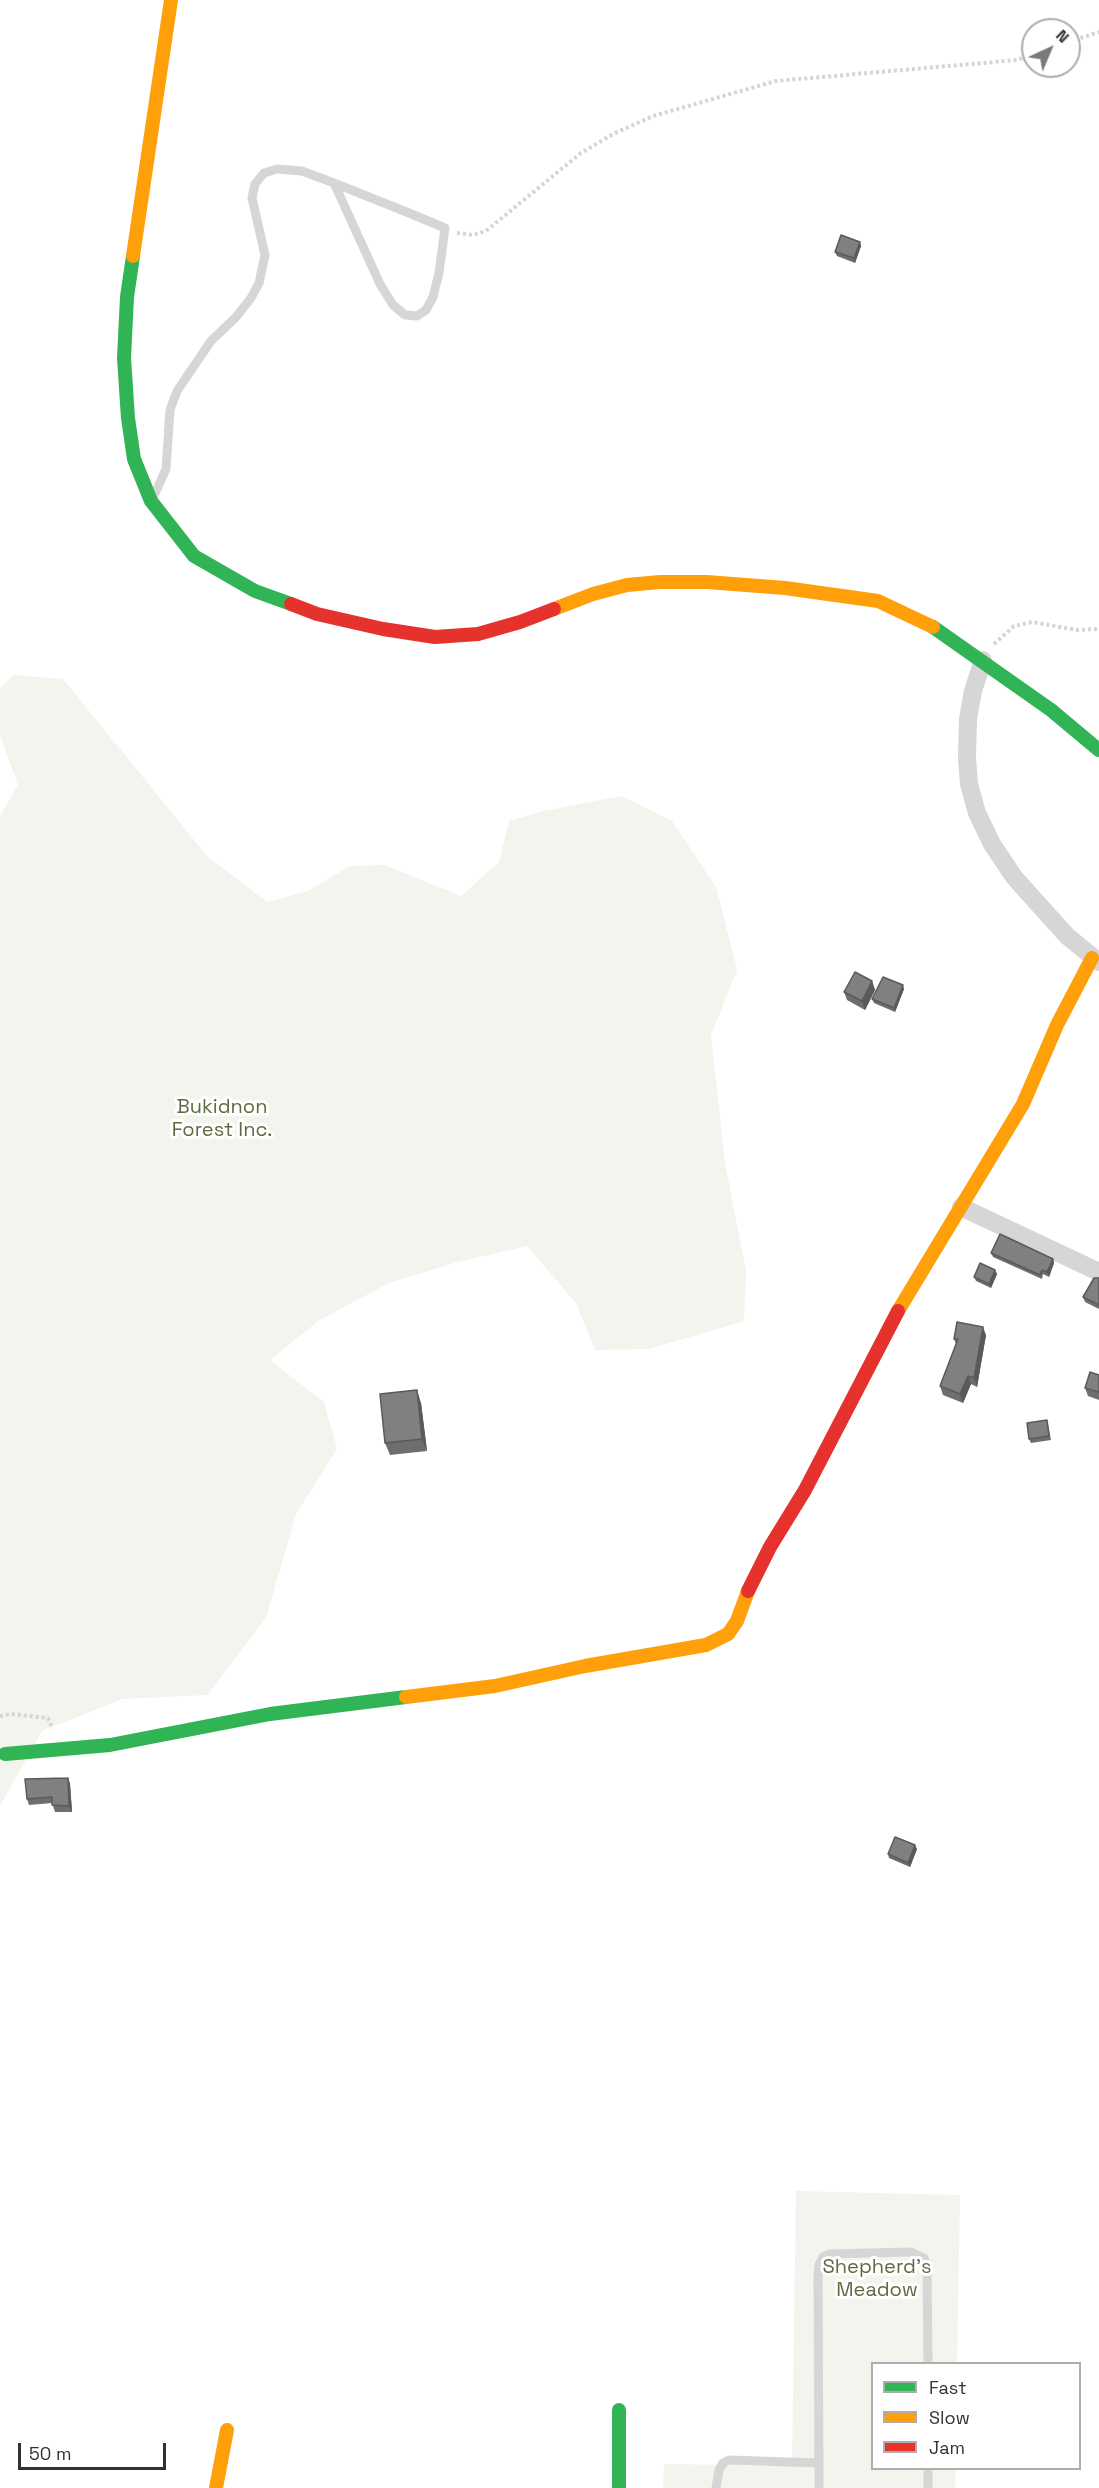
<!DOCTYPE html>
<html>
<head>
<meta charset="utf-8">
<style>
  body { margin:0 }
  #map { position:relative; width:1099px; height:2488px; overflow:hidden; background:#fff; font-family:"Space Grotesk",sans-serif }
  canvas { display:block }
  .legend { position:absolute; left:871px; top:2362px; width:210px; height:108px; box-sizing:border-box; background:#fff; border:2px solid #adadad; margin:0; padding:8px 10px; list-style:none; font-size:18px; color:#323232 }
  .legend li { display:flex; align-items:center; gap:12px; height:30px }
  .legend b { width:30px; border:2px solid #adadad }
  .north { position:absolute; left:1021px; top:18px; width:60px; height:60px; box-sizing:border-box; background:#fff; border:2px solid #adadad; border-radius:50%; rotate:44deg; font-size:16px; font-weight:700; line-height:24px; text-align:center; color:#323232 }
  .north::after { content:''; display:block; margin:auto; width:21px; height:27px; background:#7a7a7a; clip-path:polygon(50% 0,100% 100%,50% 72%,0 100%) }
  .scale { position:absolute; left:18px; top:2443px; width:148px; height:27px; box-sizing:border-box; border:3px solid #323232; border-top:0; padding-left:8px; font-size:18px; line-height:21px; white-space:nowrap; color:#323232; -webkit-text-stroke:4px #fff; paint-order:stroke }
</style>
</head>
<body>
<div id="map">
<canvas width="1099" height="2488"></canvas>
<ul class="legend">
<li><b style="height:8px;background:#30b455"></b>Fast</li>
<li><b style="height:8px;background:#ff9f0a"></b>Slow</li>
<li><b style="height:8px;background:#e5322d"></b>Jam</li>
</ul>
<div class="north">N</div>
<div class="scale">50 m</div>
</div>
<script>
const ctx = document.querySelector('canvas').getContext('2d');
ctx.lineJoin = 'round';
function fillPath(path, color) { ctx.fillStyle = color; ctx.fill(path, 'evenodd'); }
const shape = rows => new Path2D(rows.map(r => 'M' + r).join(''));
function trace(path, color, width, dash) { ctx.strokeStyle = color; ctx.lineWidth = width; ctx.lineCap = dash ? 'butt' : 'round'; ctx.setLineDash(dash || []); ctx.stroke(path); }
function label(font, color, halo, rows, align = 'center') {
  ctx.font = font + ' "Space Grotesk",sans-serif'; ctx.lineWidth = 6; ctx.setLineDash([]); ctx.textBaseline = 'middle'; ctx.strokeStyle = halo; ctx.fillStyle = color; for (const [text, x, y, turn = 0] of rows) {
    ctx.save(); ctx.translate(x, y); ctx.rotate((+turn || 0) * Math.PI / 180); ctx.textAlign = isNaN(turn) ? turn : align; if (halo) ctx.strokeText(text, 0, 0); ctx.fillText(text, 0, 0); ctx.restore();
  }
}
const green = shape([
  [14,675,63,679,208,857,267,902,308,891,350,866,384,865,461,896,499,862,509,821,543,811,622,796,672,821,716,887,737,970,711,1035,725,1163,746,1271,744,1321,649,1349,595,1350,576,1303,527,1246,454,1263,389,1283,318,1321,270,1360,324,1402,337,1449,296,1514,266,1618,207,1695,122,1699,42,1731,0,1806,0,816,18,785,0,735,0,688],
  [796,2191,960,2195,957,2363,872,2364,872,2468,956,2469,955,2488,663,2488,664,2464,792,2466]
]);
const path = shape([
  [1069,42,1099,32],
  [457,233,473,235,486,231,581,153,613,134,653,116,776,81,1017,60,1033,54],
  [994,644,1014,626,1032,622,1077,630,1099,629],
  [0,1716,11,1714,48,1718,52,1728]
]);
const lane = shape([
  [153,498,166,469,170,410,177,391,211,341,236,317,251,298,259,283,265,255,252,198,255,184,264,173,277,169,302,171,334,183,409,213,445,228,439,273,433,297,426,310,417,316,405,315,393,305,380,284,334,183],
  [928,2468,928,2488],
  [716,2488,719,2470,723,2463,729,2460,818,2463],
  [819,2488,818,2276,819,2265,823,2257,829,2254,911,2252,924,2258,927,2265,928,2364]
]);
const street = shape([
  [983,660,973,691,968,719,967,758,969,784,977,813,992,844,1014,877,1067,936,1099,962],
  [961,1207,1099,1272]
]);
const fast = shape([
  [133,256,127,297,124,358,128,418,134,459,151,501,194,556,255,591,291,604],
  [933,627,1051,710,1099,750],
  [5,1754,110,1745,270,1714,406,1697],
  [619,2410,619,2488]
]);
const slow = shape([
  [133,256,171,0],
  [554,609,593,594,627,585,660,582,707,582,785,588,878,601,933,627],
  [898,1311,1023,1104,1057,1025,1092,958],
  [406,1697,495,1686,585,1666,706,1645,728,1634,737,1621,748,1591],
  [216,2488,227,2430]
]);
const jam = shape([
  [291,604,317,614,383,629,435,637,478,634,520,622,554,609],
  [748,1591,770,1547,805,1490,898,1311]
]);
const wall = shape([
  [860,242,861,246,855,263,837,256,835,252],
  [872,981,875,990,865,1010,847,1000,844,992],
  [904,989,895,1012,874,1003,872,999],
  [991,1253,1053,1259,1054,1263,1049,1277,1043,1274,1042,1279,993,1257],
  [995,1270,997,1274,991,1288,976,1281,974,1277],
  [1099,1278,1099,1309,1085,1302,1083,1297],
  [986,1335,977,1387,971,1384,963,1403,943,1395,940,1386,956,1344,954,1339],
  [1099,1375,1099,1400,1088,1396,1085,1388],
  [421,1403,427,1451,390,1455,385,1443],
  [1048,1424,1051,1440,1031,1443,1029,1439],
  [68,1778,70,1784,72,1812,55,1812,52,1803,29,1805,27,1799],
  [917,1849,910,1867,889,1858,888,1854]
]);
const shadedWall = shape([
  [860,242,861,246,855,263,854,258],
  [872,981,875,990,865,1010,862,1001],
  [903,985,904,989,895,1012,894,1008],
  [1053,1259,1054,1263,1049,1277,1047,1272],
  [995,1270,997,1274,991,1288,989,1284],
  [983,1327,986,1335,977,1387,974,1378],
  [968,1376,971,1384,963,1403,960,1394],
  [417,1390,421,1403,427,1451,422,1439],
  [68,1778,70,1784,72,1812,69,1806],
  [915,1845,917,1849,910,1867,908,1863]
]);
const building = shape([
  [841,235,860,242,854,258,835,252,841,235],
  [855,972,872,981,862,1001,844,992,855,972],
  [883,977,903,985,894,1008,872,999,883,977],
  [1000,1234,1053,1259,1047,1272,1042,1270,1040,1275,991,1253,1000,1234],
  [980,1263,995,1270,989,1284,974,1277,980,1263],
  [1094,1278,1099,1278,1099,1305,1083,1297,1094,1278],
  [957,1322,983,1327,974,1378,968,1376,960,1394,940,1386,958,1339,954,1339,957,1322],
  [1090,1372,1099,1375,1099,1392,1085,1388,1090,1372],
  [417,1390,422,1439,385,1443,380,1394,417,1390],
  [1047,1420,1049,1436,1029,1439,1027,1423,1047,1420],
  [68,1778,69,1806,52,1805,52,1797,27,1799,25,1779,68,1778],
  [895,1837,915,1845,908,1863,888,1854,895,1837]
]);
const parkNames = [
  ["Bukidnon",222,1108],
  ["Forest Inc.",222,1131],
  ["Shepherd's",877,2268],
  ["Meadow",877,2291]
];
fillPath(green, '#f2f4ed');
trace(path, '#d5d5d5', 4, [3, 3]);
trace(lane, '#d6d6d6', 9);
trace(street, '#d6d6d6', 18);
trace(fast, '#30b455', 14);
trace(slow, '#ff9f0a', 14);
trace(jam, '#e5322d', 14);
fillPath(wall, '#6e6e6e');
fillPath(shadedWall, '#5a5a5a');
fillPath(building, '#808080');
trace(building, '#5a5a5a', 1.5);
label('20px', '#5d6c40', '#fff', parkNames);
</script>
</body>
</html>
